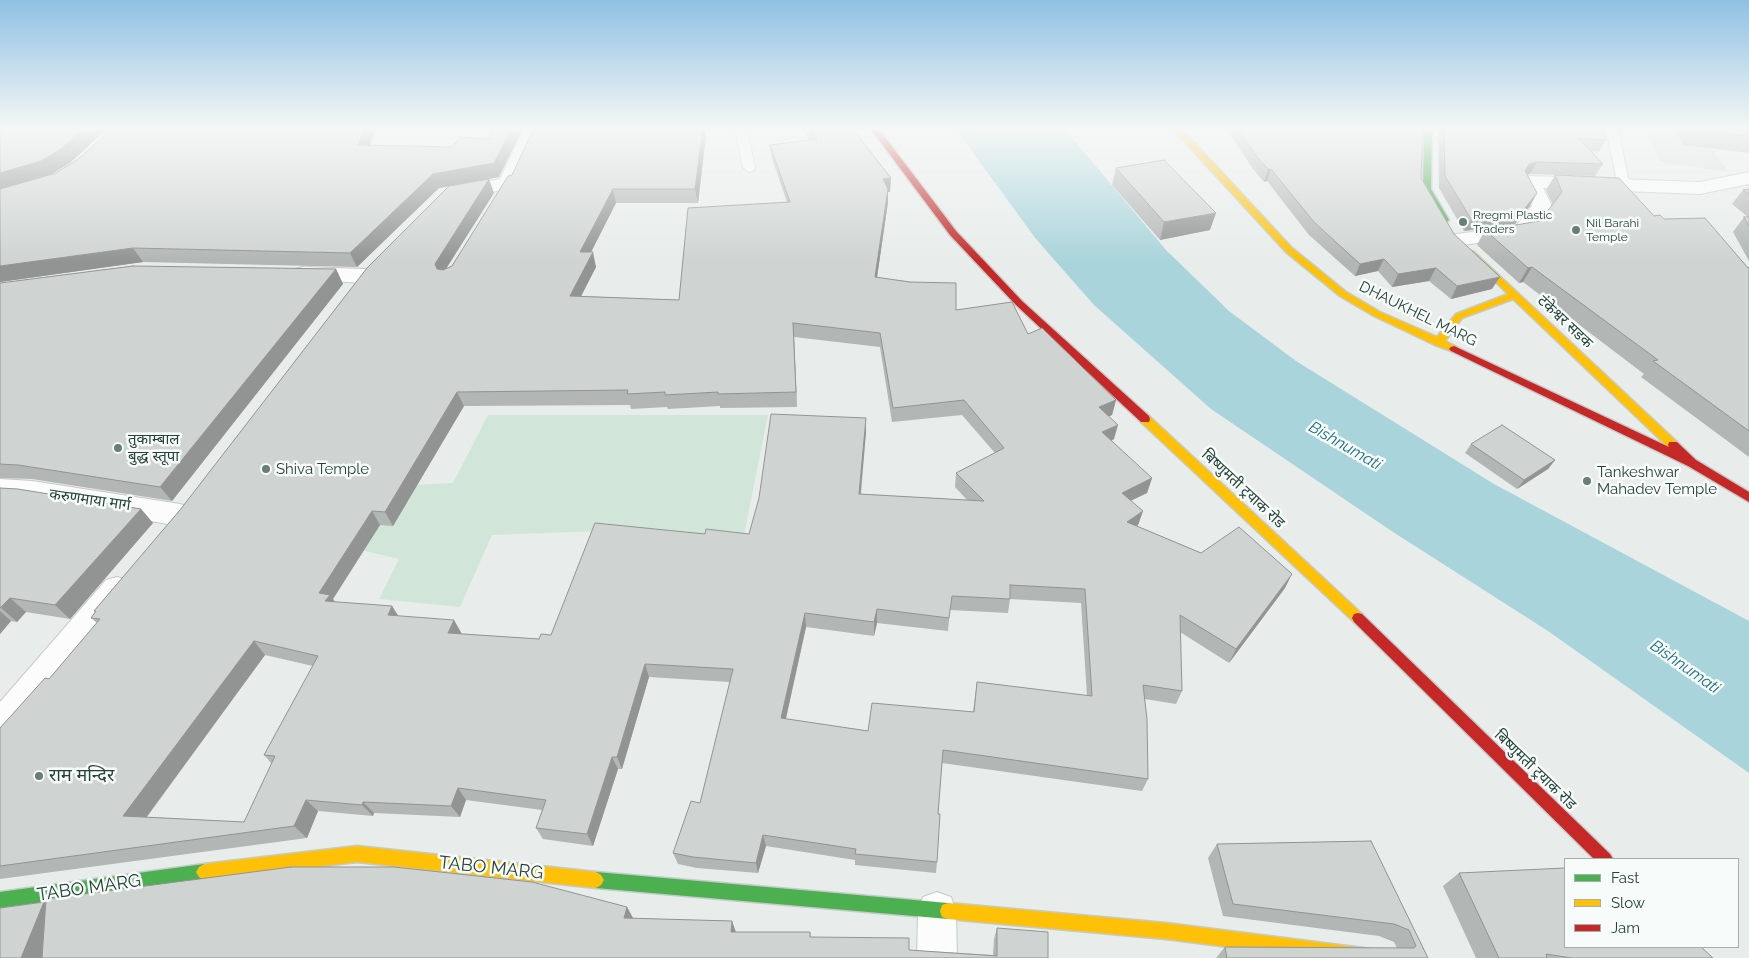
<!DOCTYPE html>
<html>
<head>
<meta charset="utf-8">
<style>
  body { margin:0 }
  #map { position:relative; width:1749px; height:958px; overflow:hidden; background:#e8edeb; font-family:Raleway,sans-serif }
  canvas { display:block }
  .legend { position:absolute; left:1564px; top:858px; width:175px; height:90px; box-sizing:border-box; background:#f7fbf9; border:1px solid #a3b1ad; margin:0; padding:6px 9px; list-style:none; font-size:15px; color:#24423a }
  .legend li { display:flex; align-items:center; gap:10px; height:25px }
  .legend b { width:25px; border:1px solid #a3b1ad }
</style>
</head>
<body>
<div id="map">
<canvas width="1749" height="958"></canvas>
<ul class="legend">
<li><b style="height:6px;background:#4caf50"></b>Fast</li>
<li><b style="height:6px;background:#ffc107"></b>Slow</li>
<li><b style="height:6px;background:#c62828"></b>Jam</li>
</ul>
</div>
<script>
const ctx = document.querySelector('canvas').getContext('2d');
ctx.lineJoin = 'round';
function fillPath(path, color) { ctx.fillStyle = color; ctx.fill(path, 'evenodd'); }
const shape = rows => new Path2D(rows.map(r => 'M' + r).join(''));
function trace(path, color, width, dash) { ctx.strokeStyle = color; ctx.lineWidth = width; ctx.lineCap = dash ? 'butt' : 'round'; ctx.setLineDash(dash || []); ctx.stroke(path); }
function label(font, color, halo, rows, align = 'center') {
  ctx.font = font + ' Raleway,"Noto Sans Devanagari",sans-serif'; ctx.lineWidth = 5; ctx.setLineDash([]); ctx.textBaseline = 'middle'; ctx.strokeStyle = halo; ctx.fillStyle = color; for (const [text, x, y, turn = 0] of rows) {
    ctx.save(); ctx.translate(x, y); ctx.rotate((+turn || 0) * Math.PI / 180); ctx.textAlign = isNaN(turn) ? turn : align; if (halo) ctx.strokeText(text, 0, 0); ctx.fillText(text, 0, 0); ctx.restore();
  }
}
const built = shape([
  [1645,128,1698,128,1728,172,1661,162]
]);
const green = shape([
  [488,415,768,415,743,540,629,530,492,535,460,607,379,599,399,559,340,545,372,487,453,483]
]);
const water = shape([
  [955,128,1064,128,1166,250,1229,311,1296,361,1494,484,1749,621,1749,773,1548,631,1393,532,1211,409,1094,305,1036,239]
]);
const lane = shape([
  [735,128,747,128,755,168,753,171,749,172,743,168,735,128],
  [1606,128,1618,128,1630,187,1629,190,1624,191,1618,187,1606,128]
]);
const street = shape([
  [524,128,542,128,515,188,456,198,449,196,446,192,449,188,500,179,524,128],
  [1749,172,1749,184,1700,194,1543,188,1552,206,1530,235,1457,246,1449,245,1446,240,1449,235,1457,234,1516,226,1532,206,1520,182,1523,178,1530,176,1700,182,1749,172],
  [303,267,364,269,372,271,375,276,372,281,364,283,295,279,292,274,295,269,303,267],
  [0,479,32,481,180,504,190,507,194,515,190,523,180,526,32,501,0,499,0,479],
  [117,577,128,580,132,589,128,598,12,738,0,742,0,702,106,580,117,577],
  [937,892,951,897,956,911,957,958,917,958,918,911,923,897,937,892]
]);
const fast = shape([
  [1424,128,1432,128,1431,189,1449,220,1445,223,1441,220,1423,189,1424,128],
  [204,864,209,867,212,872,209,877,204,880,0,908,0,892,204,864],
  [596,872,948,903,954,905,956,911,954,917,948,919,596,888,591,885,588,880,591,875,596,872]
]);
const slow = shape([
  [1172,128,1181,128,1292,248,1346,292,1380,312,1437,337,1456,314,1508,294,1467,254,1471,251,1474,252,1677,442,1678,445,1677,448,1669,448,1513,299,1462,318,1445,341,1457,347,1459,349,1457,351,1454,352,1435,345,1374,316,1340,296,1286,252,1172,128],
  [1145,415,1149,416,1362,614,1364,618,1362,622,1358,623,1354,622,1141,422,1140,419,1141,416,1145,415],
  [357,846,596,872,601,875,604,880,601,885,596,888,357,862,204,880,199,877,196,872,199,867,204,864,357,846],
  [948,903,1166,923,1379,950,1385,952,1387,958,1315,958,1166,939,948,919,942,917,940,911,942,905,948,903]
]);
const jam = shape([
  [870,128,878,128,956,231,1022,301,1149,416,1150,419,1149,422,1141,422,1016,305,950,235,870,128],
  [1454,346,1669,447,1668,445,1669,442,1677,442,1696,460,1749,492,1749,502,1688,466,1451,351,1449,349,1451,347,1454,346],
  [1358,613,1362,614,1610,854,1613,859,1594,859,1354,622,1352,618,1354,614,1358,613]
]);
const wall = shape([
  [0,128,111,128,103,132,70,163,52,174,56,173,77,160,114,128,376,128,369,146,499,177,459,184,494,193,446,269,706,136,698,203,616,203,591,252,596,267,581,296,679,300,787,202,772,159,770,145,809,140,801,128,852,128,891,178,890,192,888,192,888,202,877,277,956,310,1028,334,1116,400,1112,415,1109,416,1114,439,1111,441,1152,478,1147,493,1131,501,1143,511,1138,525,1137,526,1285,588,1229,663,1180,632,1182,691,1176,704,1145,699,1148,779,1142,791,942,763,938,814,937,862,936,873,855,865,855,860,766,846,758,873,697,868,678,864,673,853,700,803,730,682,649,677,622,769,618,769,593,846,543,839,536,828,542,810,466,800,460,817,374,813,373,816,318,811,307,838,0,879,0,728,49,679,97,623,91,618,95,612,94,611,180,510,449,186,439,188,357,267,143,262,0,282],
  [794,337,880,347,892,422,962,415,995,453,956,473,955,487,967,500,861,494,866,432,749,534,705,534,551,635,539,639,462,634,398,616,392,606,335,602,333,599,380,525,393,526,464,406,630,405,631,409,667,407,668,409,720,406,720,408,797,407],
  [1010,599,1081,603,1087,696,977,682,973,712,868,731,786,719,806,627,874,636,877,623,948,631,950,610,1008,613],
  [265,655,313,666,264,755,272,764,244,822,147,817],
  [1226,128,1423,128,1421,178,1454,234,1492,289,1451,299,1429,281,1392,287,1378,271,1355,276,1309,235,1267,181,1264,182,1253,169],
  [1438,128,1603,128,1606,140,1599,152,1591,151,1603,164,1595,176,1530,174,1527,175,1530,206,1515,224,1464,231,1439,188],
  [1674,128,1749,128,1749,153,1683,145],
  [1116,168,1210,230,1160,240,1112,185],
  [1555,175,1654,216,1664,219,1748,268,1749,267,1749,457,1641,377,1644,374,1523,282,1519,283,1477,245,1485,230,1540,221,1553,205,1546,190],
  [1749,189,1749,261,1733,232,1744,217,1748,217,1732,204,1743,190],
  [336,269,343,284,172,501,32,479,0,478,0,283],
  [1471,444,1555,460,1548,469,1517,489,1465,453],
  [0,488,141,509,153,523,70,619,26,612,17,622,11,621,0,634],
  [1371,841,1428,958,1216,958,1225,947,1397,948,1394,942,1379,936,1223,916,1208,858,1217,844],
  [1459,873,1713,958,1476,958,1443,886],
  [44,902,46,903,627,907,633,918,732,921,736,932,810,932,811,937,909,950,993,955,994,939,997,928,1048,958,0,958]
]);
const shadedWall = shape([
  [84,128,111,128,103,132,70,163,50,175,0,190,0,173],
  [365,128,376,128,364,159,358,145],
  [512,128,523,128,499,177,439,188,357,267,350,253,433,174],
  [703,128,705,128,706,136,698,203,695,189],
  [1537,162,1530,174,1522,176,1529,164],
  [1268,169,1271,169,1267,181,1264,182],
  [891,178,890,192,888,192,888,202,875,291,875,277,883,179],
  [489,179,494,193,440,278,435,264],
  [613,189,616,203,584,266,580,252],
  [1537,193,1530,206,1515,224,1464,231,1471,219],
  [1216,213,1210,230,1160,240,1164,222],
  [133,248,143,262,0,282,0,266],
  [593,252,596,267,574,310,570,296],
  [1384,259,1378,271,1355,276,1360,264],
  [1532,267,1523,282,1519,283,1528,268],
  [1436,268,1429,281,1392,287,1398,274],
  [336,269,343,284,172,501,160,487],
  [1500,277,1492,289,1451,299,1457,286],
  [793,323,794,337,797,407,796,392],
  [457,392,464,406,393,526,385,512],
  [1116,400,1112,415,1096,422,1099,407],
  [866,418,866,432,859,509,859,494],
  [1118,425,1114,439,1099,447,1102,432],
  [1555,460,1548,469,1517,489,1524,480],
  [1152,478,1147,493,1117,507,1122,493],
  [141,509,153,523,70,619,55,605],
  [372,511,380,525,333,599,340,609,335,615,319,593],
  [1143,511,1138,525,1122,536,1127,522],
  [1292,574,1285,588,1229,663,1236,649],
  [10,598,26,612,17,622,1,608],
  [392,606,401,620,388,615],
  [877,609,877,623,874,636,874,622],
  [0,611,11,621,0,634],
  [805,613,806,627,783,731,781,718],
  [454,620,462,634,448,633],
  [254,641,265,655,139,827,123,816],
  [645,664,649,677,622,769,617,757],
  [612,757,618,769,593,846,587,834],
  [458,788,466,800,460,817,451,806],
  [306,800,318,811,307,838,294,826],
  [363,802,374,813,373,816,362,805],
  [763,835,766,846,758,873,756,863],
  [44,902,63,912,45,958,21,958],
  [627,907,634,920,624,918],
  [732,921,736,933,731,932]
]);
const building = shape([
  [0,128,84,128,61,149,41,161,0,173,0,128],
  [114,128,365,128,358,145,452,147,460,137,490,139,490,128,512,128,494,163,433,174,350,253,133,248,0,266,0,189,56,173,77,160,111,130,114,128],
  [534,128,703,128,695,189,613,189,580,252,593,252,570,296,679,300,688,208,790,202,770,145,817,139,810,128,852,128,891,178,883,179,888,189,875,277,910,282,956,283,956,310,1012,302,1028,334,1042,328,1116,400,1099,407,1118,425,1102,432,1152,478,1122,493,1143,511,1127,522,1201,553,1239,527,1292,574,1236,649,1180,615,1182,691,1143,685,1147,719,1148,779,943,750,938,814,940,814,937,862,855,854,856,849,763,835,756,863,693,857,673,853,691,801,700,803,733,669,645,664,617,757,612,757,587,834,536,828,546,800,458,788,451,806,363,802,362,805,306,800,294,826,0,866,0,728,45,678,49,679,100,619,91,618,96,611,94,611,180,510,367,268,449,186,489,179,435,264,437,269,443,270,452,266,508,176,512,175,534,128],
  [793,323,880,333,893,408,964,400,1004,448,956,473,984,501,859,494,866,418,771,414,759,498,749,534,706,529,705,534,595,523,551,635,541,634,539,639,448,633,454,620,388,615,392,606,325,601,330,595,319,593,372,511,385,512,457,392,628,390,627,394,665,392,665,395,718,392,718,394,796,392,793,323],
  [1010,585,1085,589,1092,696,977,682,974,712,872,703,868,731,781,718,805,613,874,622,877,609,949,618,952,596,1010,599,1010,585],
  [254,641,318,656,264,755,275,756,244,822,123,816,254,641],
  [1237,128,1423,128,1421,178,1454,234,1500,277,1457,286,1436,268,1398,274,1384,259,1360,264,1314,222,1271,169,1268,169,1257,157,1237,128],
  [1444,128,1603,128,1606,140,1578,138,1603,164,1537,162,1529,164,1525,171,1537,193,1522,212,1471,219,1445,176,1444,128],
  [1693,128,1749,128,1749,136,1694,130,1693,128],
  [1164,160,1216,213,1164,222,1116,168,1164,160],
  [1555,175,1619,178,1654,216,1660,215,1664,219,1705,218,1748,268,1749,267,1749,431,1653,361,1658,360,1532,267,1528,268,1485,230,1540,221,1562,192,1555,175],
  [1749,189,1749,194,1743,190,1749,189],
  [1744,217,1749,217,1749,226,1744,217],
  [133,266,336,269,160,487,18,465,0,464,0,283,133,266],
  [1502,425,1555,460,1524,480,1471,444,1502,425],
  [0,488,18,489,141,509,55,605,10,598,0,608,0,488],
  [1371,841,1428,958,1227,958,1225,947,1414,948,1416,946,1409,930,1394,924,1233,904,1217,844,1371,841],
  [291,867,394,867,532,882,627,907,624,918,732,921,731,932,810,932,810,937,909,938,909,950,997,956,997,928,1048,932,1048,958,42,958,46,899,291,867],
  [1565,868,1565,947,1701,947,1713,958,1572,958,1546,954,1547,958,1499,958,1459,873,1565,868],
  [44,902,21,958,0,958,0,908,44,902]
]);
const markers = [
  [1463,222,5,"#697e78"],
  [1576,230,5,"#697e78"],
  [118,448,5,"#697e78"],
  [266,469,5,"#697e78"],
  [1587,481,5,"#697e78"],
  [39,776,5,"#697e78"]
];
const farPoinames = [
  ["Rregmi Plastic",1473,215],
  ["Traders",1473,229],
  ["Nil Barahi",1586,223],
  ["Temple",1586,237]
];
const streetNames = [
  ["DHAUKHEL MARG",1418,314,26],
  ["टंकेश्वर सडक",1565,322,43],
  ["बिष्णुमती ट्रयाक रोड",1243,489,43],
  ["करुणमाया मार्ग",90,500,8],
  ["बिष्णुमती ट्रयाक रोड",1535,770,44]
];
const poiNames = [
  ["तुकाम्बाल",128,439],
  ["बुद्ध स्तूपा",128,456],
  ["Shiva Temple",276,469],
  ["Tankeshwar",1597,472],
  ["Mahadev Temple",1597,489]
];
const waterNames = [
  ["Bishnumati",1345,446,30],
  ["Bishnumati",1685,667,35]
];
const nearPoinames = [
  ["राम मन्दिर",49,776]
];
const nearStreetnames = [
  ["TABO MARG",491,868,6],
  ["TABO MARG",89,888,-8]
];
fillPath(built, '#d6dedb');
fillPath(green, '#d1e6d8');
fillPath(water, '#a9d4db');
trace(lane, '#c5cac8', 2);
trace(street, '#c5cac8', 2);
trace(fast, '#c3cbc8', 3);
trace(slow, '#c3cbc8', 3);
trace(jam, '#c3cbc8', 3);
fillPath(lane, '#fcfcfc');
fillPath(street, '#fcfcfc');
fillPath(fast, '#4caf50');
fillPath(slow, '#ffc107');
fillPath(jam, '#c62828');
fillPath(wall, '#b2b6b5');
fillPath(shadedWall, '#919493');
fillPath(building, '#cfd4d2');
trace(building, '#919493', 1);
const sky = ctx.createLinearGradient(0, 0, 0, 262);
sky.addColorStop(0, '#8fc1e3');
sky.addColorStop(0.49, '#f5f7f6');
sky.addColorStop(1, '#f5f7f600');
ctx.fillStyle = sky;
ctx.fillRect(0, 0, 1749, 262);
for (const [x, y, r, color] of markers) { const dot = new Path2D(); dot.arc(x, y, r, 0, 2 * Math.PI); ctx.fillStyle = color; ctx.fill(dot); trace(dot, '#f7fbf9', 2); }
label('12px', '#24423a', '#f7fbf9', farPoinames, 'left');
label('15px', '#24423a', '#f7fbf9', streetNames);
label('15px', '#24423a', '#f7fbf9', poiNames, 'left');
label('italic 16px', '#1c6f80', '#f7fbf9', waterNames);
label('18px', '#24423a', '#f7fbf9', nearPoinames, 'left');
label('18px', '#24423a', '#f7fbf9', nearStreetnames);
</script>
</body>
</html>
